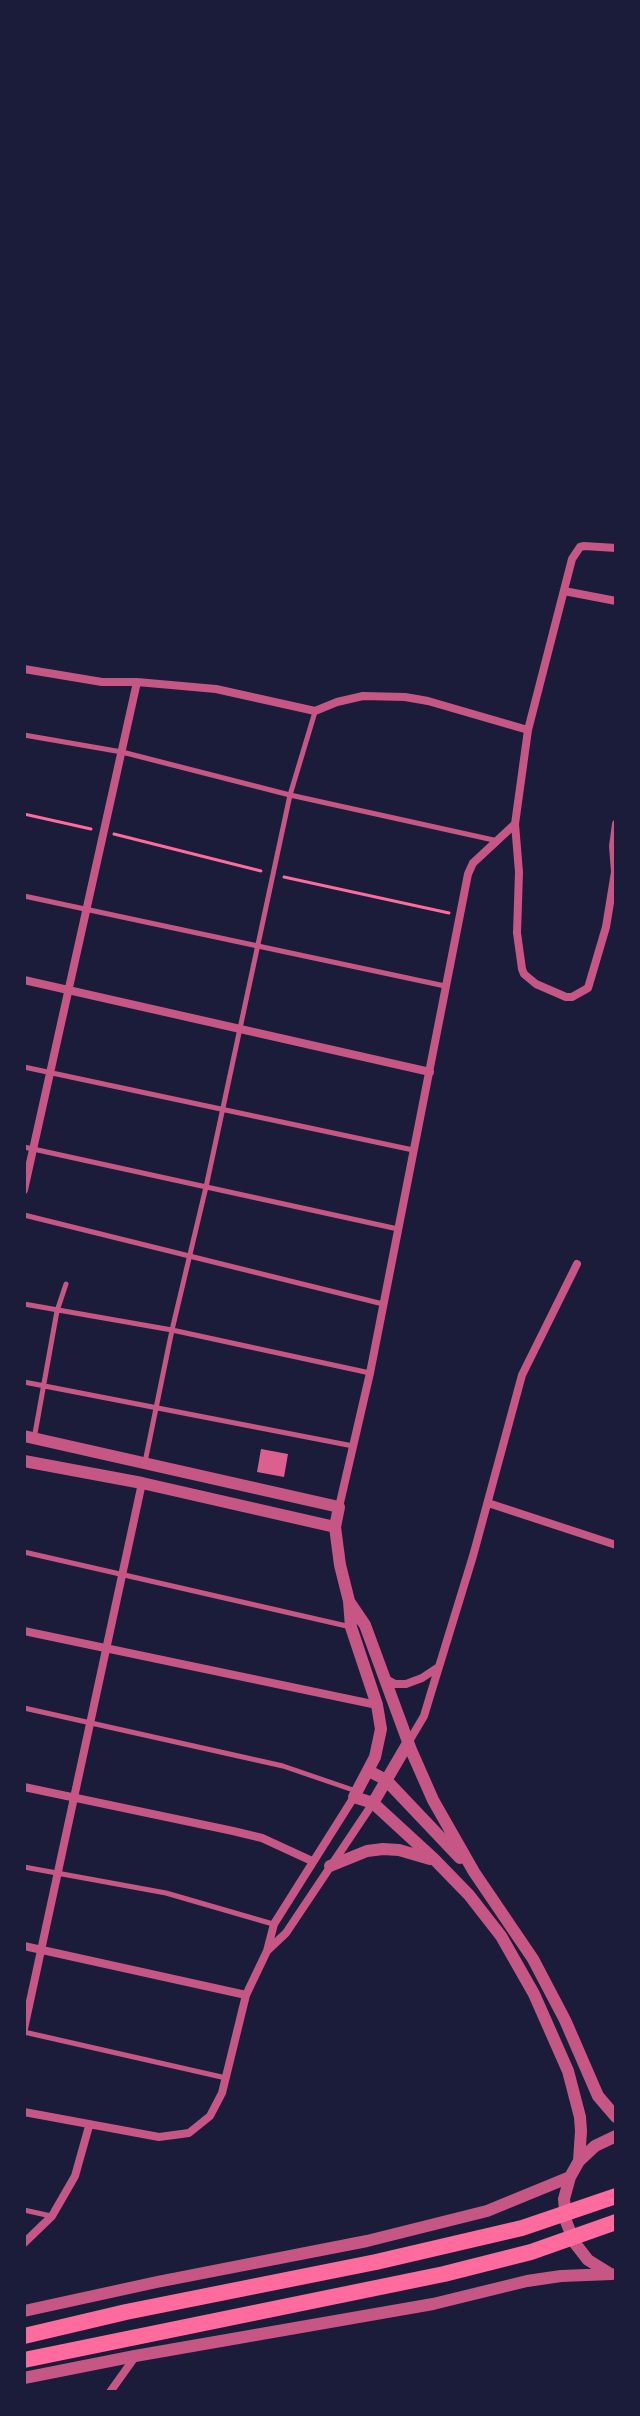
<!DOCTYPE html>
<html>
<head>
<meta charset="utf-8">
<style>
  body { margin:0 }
  #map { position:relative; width:640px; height:2416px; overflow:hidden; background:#1b1b3a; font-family:"Fira Sans",sans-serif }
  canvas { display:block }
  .frame { position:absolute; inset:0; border:26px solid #1b1b3a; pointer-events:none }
</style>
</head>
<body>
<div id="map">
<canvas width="640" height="2416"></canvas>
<div class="frame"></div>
</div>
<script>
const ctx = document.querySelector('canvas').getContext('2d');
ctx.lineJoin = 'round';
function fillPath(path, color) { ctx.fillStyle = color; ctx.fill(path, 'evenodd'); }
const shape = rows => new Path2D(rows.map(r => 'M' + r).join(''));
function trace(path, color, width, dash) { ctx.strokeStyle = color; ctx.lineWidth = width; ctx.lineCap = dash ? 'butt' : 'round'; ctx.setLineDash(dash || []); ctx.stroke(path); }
const building = shape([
  [261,1449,288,1454,284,1477,257,1472]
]);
const path = shape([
  [24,814,91,829],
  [114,834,261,871],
  [284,877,449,913]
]);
const service = shape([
  [24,735,122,752,290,795,498,841],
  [24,896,445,986],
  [24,1067,413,1150],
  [24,1147,398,1229],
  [24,1215,383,1304],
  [24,1304,172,1330,370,1373],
  [24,1382,353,1446],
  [34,1439,57,1311,66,1284],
  [145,1462,172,1330,206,1187,290,795,315,712],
  [24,1552,351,1627],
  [24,1708,283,1766,356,1791],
  [24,1867,166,1893,273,1924],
  [24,2032,226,2078],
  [24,2210,51,2216]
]);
const minor = shape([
  [564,591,616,601],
  [24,669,102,682,137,682,216,689,315,711,337,702,363,696,405,697,428,701,528,730],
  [515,824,519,872,517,933,522,969,524,974,536,984,566,997,572,997,588,988,606,927,615,872,613,846,616,824],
  [24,980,430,1072],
  [24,1190,137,682],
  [488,1503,616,1545],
  [339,1507,370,1373,468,874,473,863,515,824,528,730,572,559,580,547,584,546,616,548],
  [24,1631,377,1705],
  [384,1678,395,1684,406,1684,422,1678,437,1668],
  [408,1743,424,1716,430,1696,473,1556,522,1375,577,1264],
  [24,1787,233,1831,262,1838,312,1861],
  [24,1946,246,1995],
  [268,1950,286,1933,373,1803],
  [24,2029,142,1483],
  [24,2112,159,2137,189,2133,210,2116,222,2093,246,1995,267,1951,274,1924,354,1797],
  [24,2243,52,2216,75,2176,89,2126],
  [110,2392,135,2357]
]);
const tertiary = shape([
  [24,1436,339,1507,335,1527,340,1565,349,1601,351,1627,377,1705,381,1729,375,1757,354,1797,373,1803,434,1859,469,1895,501,1936,534,1994,568,2071,580,2117,581,2131,579,2161],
  [24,1461,142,1483,335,1527],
  [350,1603,365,1625,411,1750,433,1800,474,1872,533,1959,565,2020,598,2096,616,2117],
  [369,1771,386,1780,460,1858],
  [373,1803,408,1743],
  [330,1866,367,1851,383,1849,399,1850,430,1859],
  [609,2273,588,2260,574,2242,566,2221,564,2199,570,2177,579,2161,595,2146,616,2136],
  [24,2311,157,2282,367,2241,487,2211,570,2177],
  [24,2378,135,2356,433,2304,527,2281,561,2276,612,2274]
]);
const trunk = shape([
  [24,2336,126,2312,376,2262,522,2228,616,2196],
  [24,2360,444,2274,531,2252,616,2222]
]);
fillPath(building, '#dd5f8e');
trace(path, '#ff6b9d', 3);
trace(service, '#c65784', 5);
trace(minor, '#c65784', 8);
trace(tertiary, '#c65784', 12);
trace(trunk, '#ff6b9d', 16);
</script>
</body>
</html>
